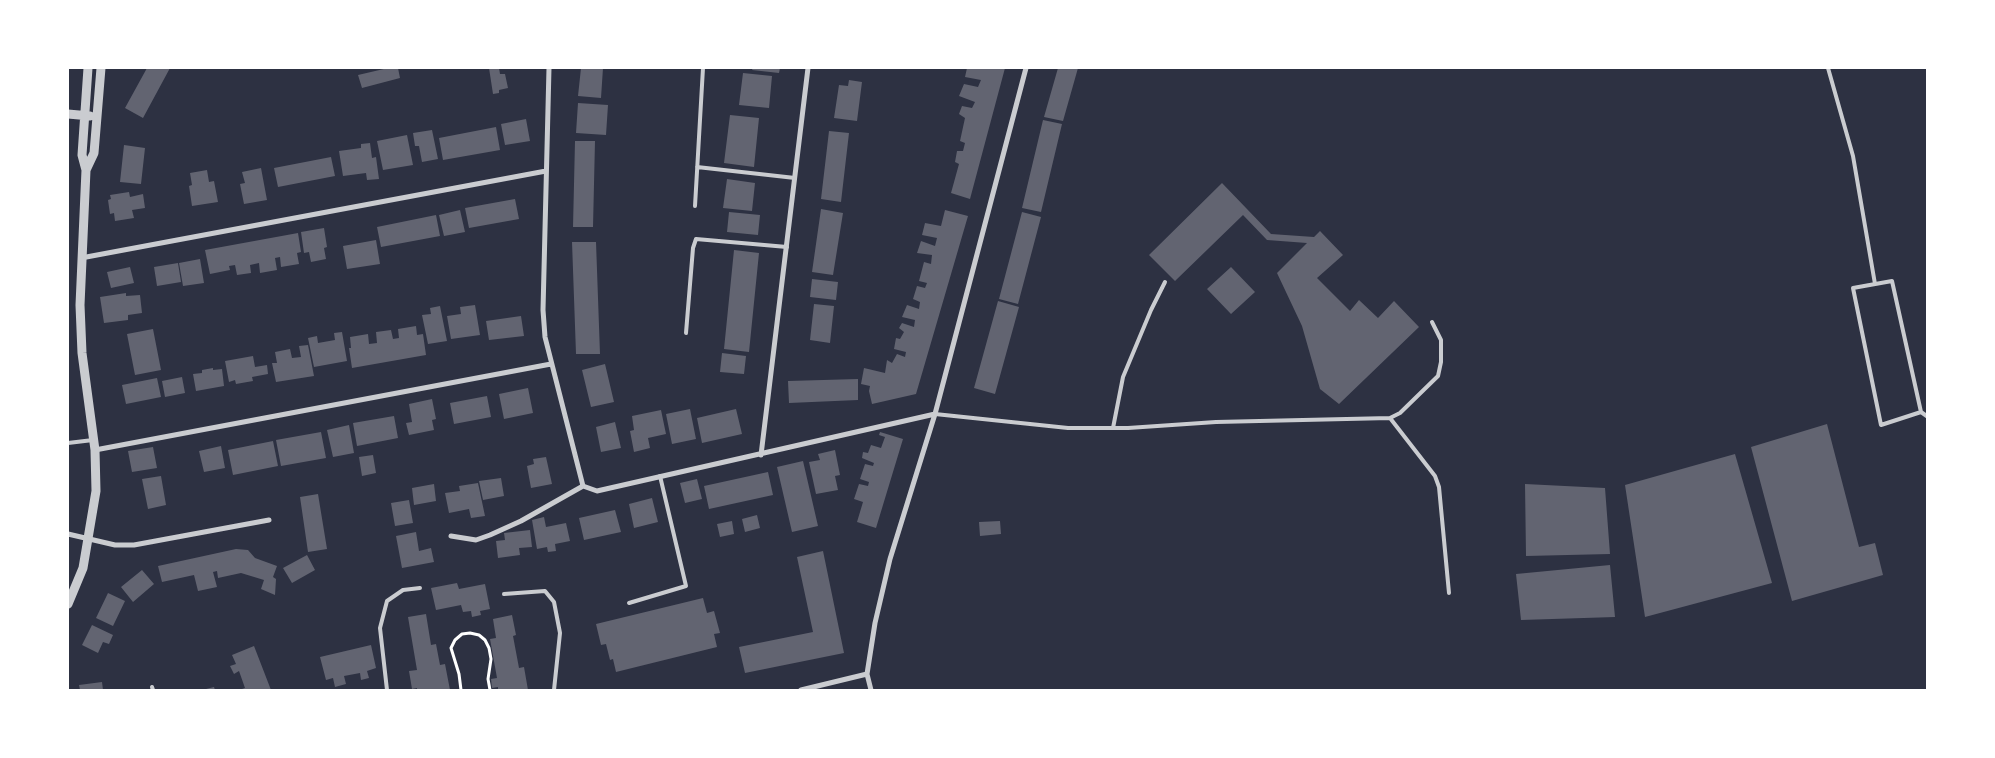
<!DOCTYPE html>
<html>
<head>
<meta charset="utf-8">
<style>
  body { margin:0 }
  #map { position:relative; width:1995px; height:758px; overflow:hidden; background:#2d3142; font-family:"Varela Round",sans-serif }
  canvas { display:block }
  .frame { position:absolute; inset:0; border:69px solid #fff; pointer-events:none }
</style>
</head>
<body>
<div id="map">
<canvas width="1995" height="758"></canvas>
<div class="frame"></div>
</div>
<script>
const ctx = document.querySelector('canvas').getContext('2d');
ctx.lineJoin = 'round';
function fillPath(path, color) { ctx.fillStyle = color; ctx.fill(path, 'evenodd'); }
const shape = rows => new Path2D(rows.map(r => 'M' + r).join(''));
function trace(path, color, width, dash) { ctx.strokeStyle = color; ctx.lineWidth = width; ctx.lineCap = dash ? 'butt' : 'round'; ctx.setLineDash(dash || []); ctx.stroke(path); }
const building = shape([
  [147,68,170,68,143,118,125,108],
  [388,68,398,68,400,78,362,88,358,75],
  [489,68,499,68,500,74,505,74,508,88,499,90,499,93,493,94],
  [581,68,603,68,601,98,578,96],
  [753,68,780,68,779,73,752,70],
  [967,68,1005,68,970,199,951,193,959,164,955,162,957,151,963,151,965,143,960,141,965,118,959,114,962,106,972,108,975,102,959,96,964,84,978,87,981,80,965,77],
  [1058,68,1078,68,1063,121,1044,117],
  [743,73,772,76,769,108,739,105],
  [849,80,862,82,857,121,834,118,839,85,848,86],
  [578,103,608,105,606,135,576,133],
  [730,115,759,118,754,167,724,163],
  [526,119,530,141,505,145,501,124],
  [1043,120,1062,124,1041,212,1022,208],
  [496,127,500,150,443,160,439,138],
  [432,130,438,159,422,162,419,146,415,146,413,133],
  [829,131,849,133,841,202,821,199],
  [407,135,413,165,383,170,377,141],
  [575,141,595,141,593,227,573,227],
  [370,143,372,158,376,157,379,179,367,180,366,173,343,176,339,151,361,148,361,144],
  [124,145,145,148,141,184,120,182],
  [331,157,335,176,278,187,274,168],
  [261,168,267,200,244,204,240,184,245,183,242,172],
  [207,170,209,182,214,181,218,202,192,206,189,186,192,185,190,173],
  [727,179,755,183,752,211,723,208],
  [1222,183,1271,234,1314,237,1320,231,1343,255,1317,278,1350,311,1359,300,1378,318,1394,301,1419,327,1339,404,1320,389,1302,326,1277,273,1307,243,1267,240,1243,215,1175,281,1149,255],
  [129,192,130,197,143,194,145,208,132,210,134,218,115,221,114,213,110,214,108,200,111,199,110,195],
  [515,199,519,219,469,228,465,208],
  [821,209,843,213,833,275,812,272],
  [460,210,465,232,444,236,439,215],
  [945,210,968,216,916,394,872,404,869,391,870,386,861,384,864,368,885,373,887,360,892,363,897,354,905,357,906,352,894,349,896,338,900,339,904,332,899,328,902,323,914,327,915,320,902,317,907,305,919,309,920,302,913,299,917,286,925,288,927,283,919,281,924,262,931,264,932,255,917,253,921,241,935,246,937,238,922,235,925,223,941,226],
  [729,212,760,215,758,235,727,232],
  [1022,212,1041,217,1018,304,999,299],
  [436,215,440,236,381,247,377,227],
  [324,228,327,247,324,248,326,259,311,262,309,252,304,253,301,232],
  [298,233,301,252,297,253,299,264,281,267,280,257,275,258,277,270,260,273,259,263,250,265,251,273,237,275,235,265,229,266,230,270,210,274,205,250],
  [376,240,380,264,347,269,343,246],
  [572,242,596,242,600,354,576,354],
  [734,250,759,253,749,352,724,349],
  [200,259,204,283,183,286,179,263],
  [178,263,181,282,157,286,154,267],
  [130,267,134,283,111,288,107,272],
  [1231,267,1255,292,1231,314,1207,289],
  [812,279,838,282,836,300,810,297],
  [126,293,126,296,140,295,142,313,128,315,128,320,104,323,100,297],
  [998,301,1019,307,995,394,974,388],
  [814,304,834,306,830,343,810,340],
  [475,305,480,335,451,339,447,316,461,314,460,307],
  [440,306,447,341,428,344,422,315,431,314,430,308],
  [521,316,524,336,489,340,486,321],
  [416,326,417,335,423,334,426,355,352,368,349,348,351,348,350,337,368,334,369,344,377,343,376,332,391,330,393,339,399,338,398,329],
  [153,329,161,370,135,375,127,334],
  [342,332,347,361,314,367,308,338,317,336,318,343,335,340,334,333],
  [308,345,314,376,276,382,272,363,277,363,275,352,290,349,292,358,301,357,299,346],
  [722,353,746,356,744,374,720,372],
  [253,356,255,367,267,365,268,374,252,377,253,381,236,384,235,380,229,382,225,361],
  [605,364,614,402,591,407,582,370],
  [213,368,213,370,222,369,224,386,196,391,193,374,202,373,202,370],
  [182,377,185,393,165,397,162,381],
  [157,378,161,397,126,404,122,385],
  [858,379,858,400,789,403,788,381],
  [528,388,533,413,504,419,499,394],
  [487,396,491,417,454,424,450,403],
  [432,399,436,419,432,420,434,430,409,435,406,423,412,422,409,404],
  [690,409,696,439,672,444,666,414],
  [736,409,742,434,702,443,697,418],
  [661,410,666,434,648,438,650,448,634,452,630,431,634,430,632,416],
  [394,416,398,438,357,446,353,423],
  [615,422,621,448,601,452,596,427],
  [1827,424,1859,547,1875,543,1883,575,1792,601,1751,447],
  [349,425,354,453,333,457,327,430],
  [321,432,326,458,281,466,276,440],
  [880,432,903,439,876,528,857,522,863,502,854,499,859,484,868,486,869,482,860,479,865,464,873,466,874,463,862,458,863,452,868,453,871,445,881,448,885,437,879,435],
  [273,441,278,466,233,475,228,450],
  [221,446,225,468,204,472,199,451],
  [153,447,157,468,132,472,128,451],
  [835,450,840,475,835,476,838,490,816,494,809,462,820,460,818,454],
  [1735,454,1772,583,1645,617,1625,485],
  [373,455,376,473,362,476,359,457],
  [546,457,552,484,531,488,527,466,534,464,533,459],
  [803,461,818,526,792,532,777,467],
  [768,472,773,495,709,509,704,486],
  [161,476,166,505,148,509,142,479],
  [501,478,504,496,483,500,479,481],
  [697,479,702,499,685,503,680,483],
  [478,483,485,516,471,518,469,509,449,513,445,493,460,491,459,486],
  [434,484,436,501,414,505,412,488],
  [1525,484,1605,488,1610,554,1526,556],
  [318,494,327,549,308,552,300,497],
  [652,498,658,522,634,528,629,504],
  [409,500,413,523,395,526,391,503],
  [615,510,621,532,584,540,579,518],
  [757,515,760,528,745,532,742,519],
  [544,517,546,527,566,523,570,541,555,544,556,551,548,552,547,547,537,549,532,520],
  [732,521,734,534,720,537,717,524],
  [1000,521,1001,534,980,536,979,522],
  [530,530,532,547,519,548,520,555,498,558,496,541,505,540,504,533],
  [416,532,419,551,431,548,434,562,402,568,396,536],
  [236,549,248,550,255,558,277,566,273,577,276,579,275,595,261,589,264,580,241,573,218,578,217,571,213,572,217,587,198,591,194,575,162,582,158,566],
  [823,551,844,653,745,673,739,647,813,632,797,557],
  [307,555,315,570,292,583,283,568],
  [1610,565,1615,617,1521,620,1516,574],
  [142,570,154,584,133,602,121,587],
  [457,583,459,589,485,584,490,609,480,611,481,615,472,617,471,611,463,612,461,605,436,610,431,588],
  [108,593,125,601,113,626,96,618],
  [703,598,707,613,714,611,720,633,714,634,717,647,616,672,613,659,610,660,606,644,601,645,596,624],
  [426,614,431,645,436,644,440,665,445,664,450,690,417,690,417,688,412,689,409,671,417,670,408,617],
  [512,615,516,635,513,636,519,668,524,667,528,690,498,690,498,687,492,688,491,679,497,678,490,639,496,638,493,619],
  [92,625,113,635,109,644,103,642,98,653,82,645],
  [371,645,376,668,367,671,369,678,361,680,360,673,344,676,346,684,335,687,333,678,326,680,320,657],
  [254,646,271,690,239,690,245,688,239,671,234,674,230,666,236,664,232,655],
  [102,682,103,690,80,690,79,685],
  [214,687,215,690,202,690]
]);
const path = shape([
  [461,690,459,674,451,648,455,640,462,634,470,633,479,635,485,640,489,648,491,659,488,679,490,690]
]);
const service = shape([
  [1828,68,1853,156,1875,284],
  [697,167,795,178],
  [695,206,703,68],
  [686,333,693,248,696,239,787,247],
  [1921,412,1881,425,1853,288,1892,281,1921,412,1928,417],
  [935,414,1068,428,1128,428,1216,422,1390,418,1400,413,1438,376,1441,362,1441,340,1432,322],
  [1390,418,1435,476,1439,487,1449,593],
  [1113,428,1123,377,1151,310,1165,282],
  [68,443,93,440],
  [504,594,545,591,554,602,560,633,554,690],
  [629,603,686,586,660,476],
  [152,687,153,690],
  [387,690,380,628,387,601,403,590,420,588]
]);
const minor = shape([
  [549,68,543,310,545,337,583,486,597,491,935,414],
  [81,258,546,171],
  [95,450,551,364],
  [761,455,808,68],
  [68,534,115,545,134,545,269,520],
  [451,536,476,540,490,535,521,521,583,486],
  [801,690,867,674],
  [871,690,867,674,875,623,890,559,935,414,1026,68]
]);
const tertiary = shape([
  [68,114,90,116],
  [86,170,94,153,101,68],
  [68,604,83,568,96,491,95,450,82,353,80,305,86,170,82,155,88,68]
]);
fillPath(building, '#626471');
trace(path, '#fff', 3);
trace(service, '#caccd0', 4);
trace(minor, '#caccd0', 5);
trace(tertiary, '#caccd0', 9);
</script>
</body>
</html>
